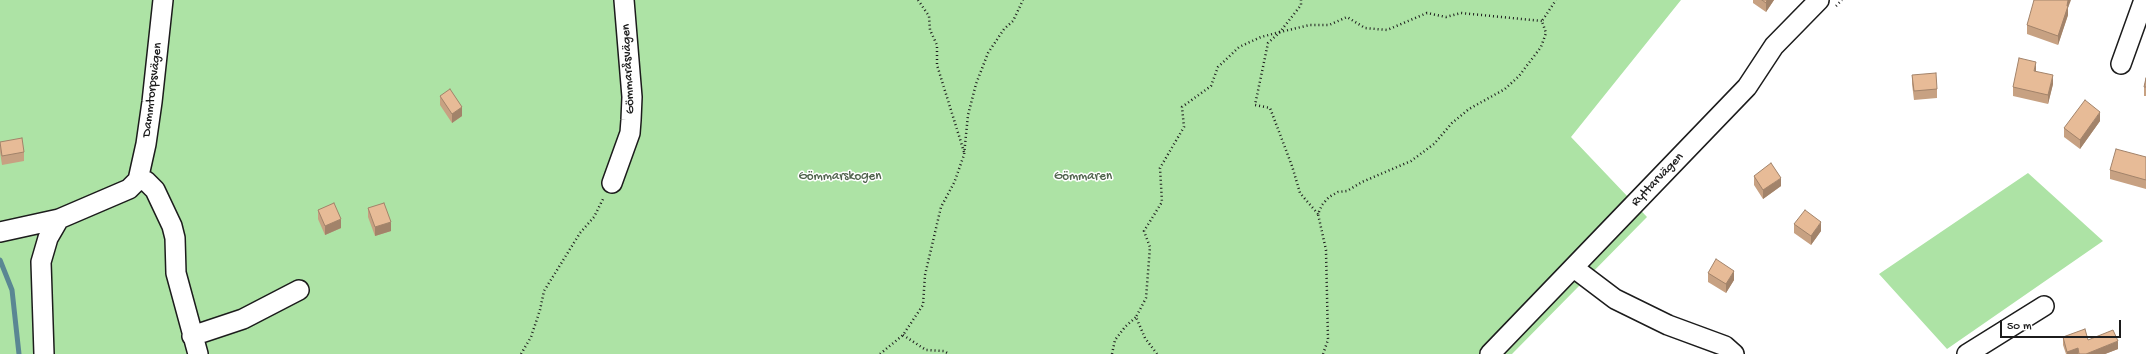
<!DOCTYPE html>
<html>
<head>
<meta charset="utf-8">
<style>
  body { margin:0 }
  #map { position:relative; width:2146px; height:354px; overflow:hidden; background:#fff; font-family:"Gochi Hand",sans-serif }
  canvas { display:block }
  .scale { position:absolute; left:2000px; top:320px; width:121px; height:18px; box-sizing:border-box; border:2px solid #1c1c1c; border-top:0; padding-left:5px; font-size:12px; line-height:14px; white-space:nowrap; color:#1c1c1c; -webkit-text-stroke:3px #fff; paint-order:stroke }
</style>
</head>
<body>
<div id="map">
<canvas width="2146" height="354"></canvas>
<div class="scale">50 m</div>
</div>
<script>
const ctx = document.querySelector('canvas').getContext('2d');
ctx.lineJoin = 'round';
function fillPath(path, color) { ctx.fillStyle = color; ctx.fill(path, 'evenodd'); }
const shape = rows => new Path2D(rows.map(r => 'M' + r).join(''));
function trace(path, color, width, dash) { ctx.strokeStyle = color; ctx.lineWidth = width; ctx.lineCap = dash ? 'butt' : 'round'; ctx.setLineDash(dash || []); ctx.stroke(path); }
function label(font, color, halo, rows, align = 'center') {
  ctx.font = font + ' "Gochi Hand",sans-serif'; ctx.lineWidth = 3; ctx.setLineDash([]); ctx.textBaseline = 'middle'; ctx.strokeStyle = halo; ctx.fillStyle = color; for (const [text, x, y, turn = 0] of rows) {
    ctx.save(); ctx.translate(x, y); ctx.rotate((+turn || 0) * Math.PI / 180); ctx.textAlign = isNaN(turn) ? turn : align; if (halo) ctx.strokeText(text, 0, 0); ctx.fillText(text, 0, 0); ctx.restore();
  }
}
const green = shape([
  [0,0,1681,0,1571,137,1647,217,1512,354,0,354],
  [2028,173,2103,241,1947,349,1879,274]
]);
const stream = shape([
  [0,260,12,290,19,354]
]);
const path = shape([
  [918,0,929,16,930,30,937,45,937,65,941,78,964,152],
  [1836,6,1842,0],
  [1318,214,1300,193,1292,166,1270,108,1255,105,1268,43,1280,32,1310,25,1329,25,1347,17,1365,28,1387,30,1427,13,1446,17,1461,13,1542,21],
  [903,335,926,350,944,351,949,354],
  [521,354,531,337,540,310,544,291,580,233,594,217,604,197],
  [880,354,903,335,923,305,925,275,941,207,954,183,964,155,968,115,976,84,988,53,1004,29,1013,21,1023,0],
  [1112,354,1115,340,1125,327,1136,317],
  [1157,354,1145,338,1136,317,1146,298,1150,247,1144,231,1162,202,1160,168,1184,127,1182,107,1211,86,1218,67,1239,47,1261,37,1280,32,1301,5,1301,0],
  [1323,354,1328,340,1326,250,1318,214,1322,205,1329,197,1338,192,1347,191,1362,182,1411,161,1434,144,1452,123,1469,109,1505,89,1519,76,1541,47,1546,33,1542,21,1556,0]
]);
const minor = shape([
  [2121,64,2144,0],
  [138,180,146,181,155,190,172,226,175,238,176,273,198,354],
  [612,183,630,133,631,120,632,97,624,0],
  [0,232,59,219,129,189,138,180,146,144,152,102,163,0],
  [1574,268,1615,299,1668,325,1725,346,1734,354],
  [192,336,243,319,299,290],
  [44,354,41,262,48,238,59,219],
  [1490,354,1747,87,1774,46,1819,0],
  [1967,354,2044,306]
]);
const wall = shape([
  [1753,0,1774,0,1766,12,1753,3],
  [2068,8,2068,15,2058,45,2027,34,2027,25],
  [1912,75,1937,89,1937,98,1914,100,1912,84],
  [2146,78,2146,96,2144,96,2144,87],
  [2053,84,2048,104,2013,96,2013,87],
  [440,96,462,116,452,123,440,105],
  [2100,121,2080,149,2064,137,2064,128],
  [0,142,24,152,24,161,2,165,0,152],
  [2146,157,2146,189,2110,179,2110,170],
  [1754,176,1781,186,1763,199,1754,185],
  [368,208,391,231,375,236,368,217],
  [318,210,341,228,325,235,318,219],
  [1794,224,1821,231,1811,245,1794,233],
  [1708,273,1734,280,1726,293,1708,282],
  [2063,337,2088,340,2118,349,2105,354,2066,354,2063,345]
]);
const shadedWall = shape([
  [1767,0,1774,0,1766,12,1766,3],
  [2068,0,2071,0,2068,8,2068,15,2058,45,2058,36],
  [2036,62,2036,71,2034,71],
  [2053,75,2053,84,2048,104,2048,95],
  [462,107,462,116,452,123,452,114],
  [2100,112,2100,121,2080,149,2080,140],
  [1781,178,1781,186,1763,199,1763,190],
  [341,219,341,228,325,235,325,226],
  [391,222,391,231,375,236,375,227],
  [1821,222,1821,231,1811,245,1811,236],
  [1734,271,1734,280,1726,293,1726,284],
  [2118,341,2118,349,2105,354,2086,354],
  [2078,348,2078,354,2067,354,2067,352]
]);
const building = shape([
  [1762,0,1767,0,1766,3,1762,0],
  [2034,0,2068,0,2067,6,2068,6,2058,36,2027,25,2034,0],
  [2019,58,2036,62,2034,71,2053,75,2048,95,2013,87,2019,58],
  [1936,73,1937,89,1914,91,1912,75,1936,73],
  [2146,78,2146,87,2144,87,2146,78],
  [450,89,462,107,452,114,440,96,450,89],
  [2085,100,2100,112,2080,140,2064,128,2085,100],
  [22,138,24,152,2,156,0,142,22,138],
  [2116,149,2146,157,2146,180,2110,170,2116,149],
  [1771,163,1781,178,1763,190,1754,176,1771,163],
  [334,203,341,219,325,226,318,210,334,203],
  [384,203,391,222,375,227,368,208,384,203],
  [1805,210,1821,222,1811,236,1794,224,1805,210],
  [1716,259,1734,271,1726,284,1708,273,1716,259],
  [2085,329,2088,340,2113,330,2118,341,2086,354,2079,354,2078,348,2067,352,2063,337,2085,329]
]);
const streetNames = [
  ["Gömmaråsvägen",629,69,-93],
  ["Dammtorpsvägen",153,90,-83],
  ["Ryttarvägen",1658,180,-46]
];
const parkNames = [
  ["Gömmarskogen",840,177],
  ["Gömmaren",1083,177]
];
fillPath(green, '#ade3a5');
trace(stream, '#5a8793', 5);
trace(minor, '#1c1c1c', 22);
trace(path, '#1c1c1c', 2.5, [1, 3]);
trace(minor, '#fff', 19);
fillPath(wall, '#c7a182');
fillPath(shadedWall, '#a2836a');
fillPath(building, '#e7bb97');
trace(building, '#a2836a', 1);
label('13px', '#1c1c1c', '#fff', streetNames);
label('13px', '#4f624c', '#fff', parkNames);
</script>
</body>
</html>
